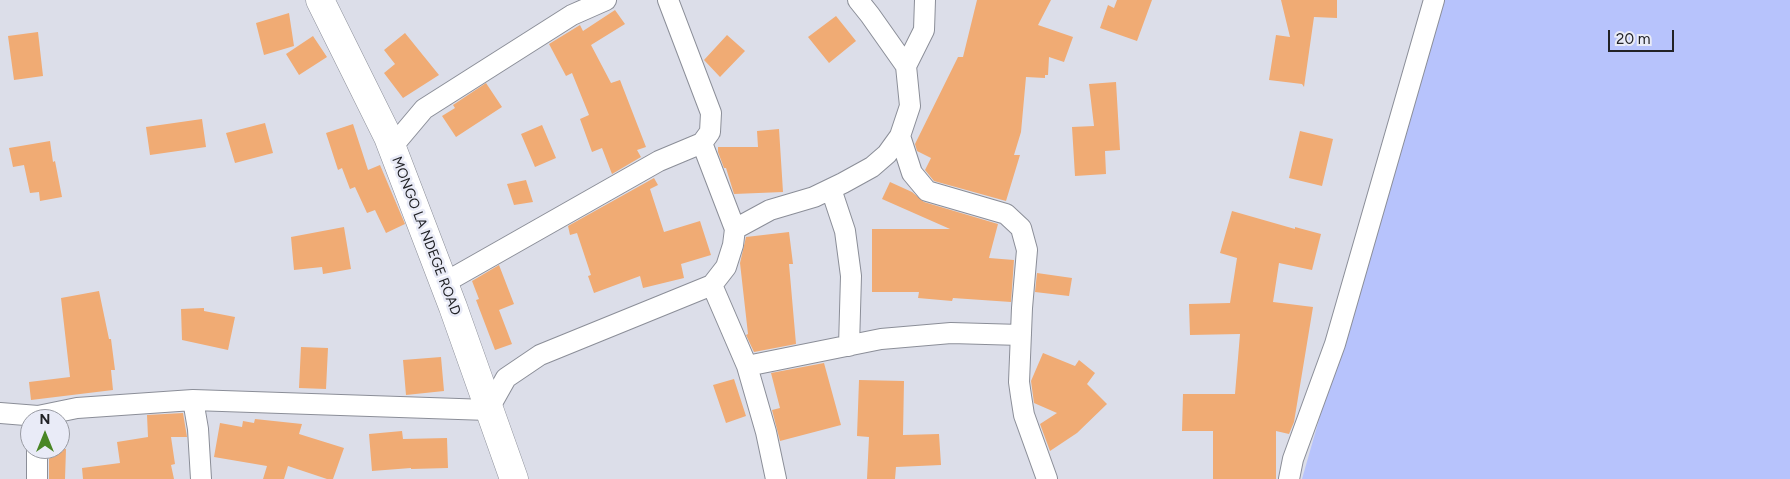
<!DOCTYPE html>
<html>
<head>
<meta charset="utf-8">
<style>
  body { margin:0 }
  #map { position:relative; width:1790px; height:479px; overflow:hidden; background:#dcdee9; font-family:Figtree,sans-serif }
  canvas { display:block }
  .north { position:absolute; left:20px; top:409px; width:50px; height:50px; box-sizing:border-box; background:#e9ebf7; border:1px solid #999ba3; border-radius:50%; rotate:0deg; font-size:14px; font-weight:700; line-height:20px; text-align:center; color:#212226 }
  .north::after { content:''; display:block; margin:auto; width:18px; height:22px; background:#498625; clip-path:polygon(50% 0,100% 100%,50% 72%,0 100%) }
  .scale { position:absolute; left:1608px; top:30px; width:66px; height:22px; box-sizing:border-box; border:2px solid #212226; border-top:0; padding-left:6px; font-size:15px; line-height:18px; white-space:nowrap; color:#212226; -webkit-text-stroke:4px #e9ebf7; paint-order:stroke }
</style>
</head>
<body>
<div id="map">
<canvas width="1790" height="479"></canvas>
<div class="north">N</div>
<div class="scale">20 m</div>
</div>
<script>
const ctx = document.querySelector('canvas').getContext('2d');
ctx.lineJoin = 'round';
function fillPath(path, color) { ctx.fillStyle = color; ctx.fill(path, 'evenodd'); }
const shape = rows => new Path2D(rows.map(r => 'M' + r).join(''));
function trace(path, color, width, dash) { ctx.strokeStyle = color; ctx.lineWidth = width; ctx.lineCap = dash ? 'butt' : 'round'; ctx.setLineDash(dash || []); ctx.stroke(path); }
function label(font, color, halo, rows, align = 'center') {
  ctx.font = font + ' Figtree,sans-serif'; ctx.lineWidth = 5; ctx.setLineDash([]); ctx.textBaseline = 'middle'; ctx.strokeStyle = halo; ctx.fillStyle = color; for (const [text, x, y, turn = 0] of rows) {
    ctx.save(); ctx.translate(x, y); ctx.rotate((+turn || 0) * Math.PI / 180); ctx.textAlign = isNaN(turn) ? turn : align; if (halo) ctx.strokeText(text, 0, 0); ctx.fillText(text, 0, 0); ctx.restore();
  }
}
const green = shape([
  [1439,0,1790,0,1790,479,1302,479]
]);
const building = shape([
  [977,0,1051,0,1038,25,1073,37,1064,62,1049,57,1048,75,1045,75,1045,78,1026,77,1021,132,1014,155,1020,155,1006,201,934,181,925,170,931,158,917,151,915,144,958,57,963,57],
  [1117,0,1152,0,1137,41,1100,28,1108,5,1114,8],
  [1281,0,1337,0,1337,18,1314,17,1304,87,1302,84,1269,80,1276,35,1290,37],
  [615,10,625,24,591,45,611,83,620,80,646,147,637,150,641,157,612,174,602,148,592,152,580,119,589,115,572,73,566,76,549,44,580,25,583,31],
  [289,13,294,46,264,55,256,23],
  [836,16,856,41,829,63,808,37],
  [38,32,43,76,14,80,8,36],
  [405,33,439,75,403,98,384,73,395,64,384,50],
  [727,35,745,51,720,77,704,60],
  [313,36,327,57,299,75,286,54],
  [1116,82,1120,150,1105,151,1106,174,1075,176,1072,127,1094,126,1089,84],
  [486,83,502,107,456,137,442,116,455,108,453,105],
  [202,119,206,147,150,155,146,127],
  [265,123,273,153,235,163,226,133],
  [353,124,368,170,380,165,405,224,386,233,375,210,367,213,355,187,350,189,342,168,338,170,326,133],
  [542,125,556,158,535,167,521,134],
  [779,129,783,192,734,194,726,168,724,168,718,152,718,147,758,147,757,131],
  [1300,131,1333,139,1322,186,1289,178],
  [50,141,53,162,55,161,62,197,40,201,39,192,30,193,24,165,13,167,9,148],
  [654,178,658,185,650,189,664,232,700,221,711,255,681,264,684,278,643,288,640,276,594,293,588,276,591,275,577,233,570,235,568,226],
  [526,180,533,202,514,205,507,184],
  [890,182,912,192,924,202,998,224,989,258,1014,260,1011,302,953,298,952,301,918,298,919,292,872,292,872,229,950,229,882,199],
  [1232,211,1295,229,1295,227,1321,234,1312,270,1279,263,1273,302,1313,307,1294,422,1289,434,1276,431,1276,479,1213,479,1213,431,1182,431,1183,394,1235,394,1240,334,1190,335,1189,304,1230,303,1237,258,1220,253],
  [344,227,351,269,323,274,322,267,294,270,291,237],
  [789,232,793,264,789,264,796,344,754,352,746,335,748,334,740,263,746,237],
  [499,265,514,304,499,310,512,344,495,350,476,300,479,299,472,281],
  [1037,273,1072,278,1069,296,1035,292],
  [99,291,109,339,111,339,115,370,111,370,113,390,31,400,29,382,70,377,61,298],
  [204,308,204,311,235,317,228,350,182,340,181,309],
  [301,347,328,348,326,389,299,388],
  [1043,353,1075,366,1079,360,1095,373,1087,384,1107,404,1077,433,1050,451,1040,424,1057,413,1034,403,1031,381],
  [441,357,444,391,406,395,403,360],
  [824,363,841,425,780,441,772,410,780,408,771,373],
  [734,379,746,416,726,423,713,385],
  [859,380,904,381,903,435,939,434,941,465,896,467,895,479,867,479,869,437,857,436],
  [183,413,187,437,171,437,175,464,171,465,174,479,83,479,82,468,120,463,117,442,148,437,147,415],
  [255,419,302,424,299,434,344,448,333,479,327,479,288,466,284,479,263,479,267,466,214,457,220,423,242,427,243,421,254,423],
  [402,431,403,439,447,438,448,468,411,469,411,468,372,471,369,434],
  [49,449,66,449,65,479,49,479]
]);
const street = shape([
  [906,66,924,30,925,0],
  [900,136,912,173,927,191,1006,214,1021,228,1027,250,1022,308,1019,382,1021,396,1024,415,1047,479],
  [702,143,735,229],
  [392,147,424,109,572,15,606,0],
  [831,189,845,231,851,276,849,346],
  [444,283,659,161,702,143,710,132,711,113,668,0],
  [712,285,747,366,766,432,776,479],
  [747,366,881,339,951,333,1021,335],
  [193,400,198,429,201,479],
  [0,413,38,416,77,408,193,400,488,410,506,378,540,355,712,285,726,267,733,245,735,229,770,210,814,197,843,183,872,167,887,154,900,136,910,106,906,66,870,15,858,0],
  [37,479,37,449],
  [1289,479,1293,459,1335,344,1434,0]
]);
const secondary = shape([
  [320,0,388,137,453,307,514,479]
]);
const streetNames = [
  ["MONGO LA NDEGE ROAD",426,236,69]
];
fillPath(green, '#b7c3fc');
fillPath(building, '#f0ab74');
trace(street, '#8b8e98', 22);
trace(secondary, '#8b8e98', 29);
trace(street, '#fff', 20);
trace(secondary, '#fff', 28);
label('14px', '#212226', '#e9ebf7', streetNames);
</script>
</body>
</html>
